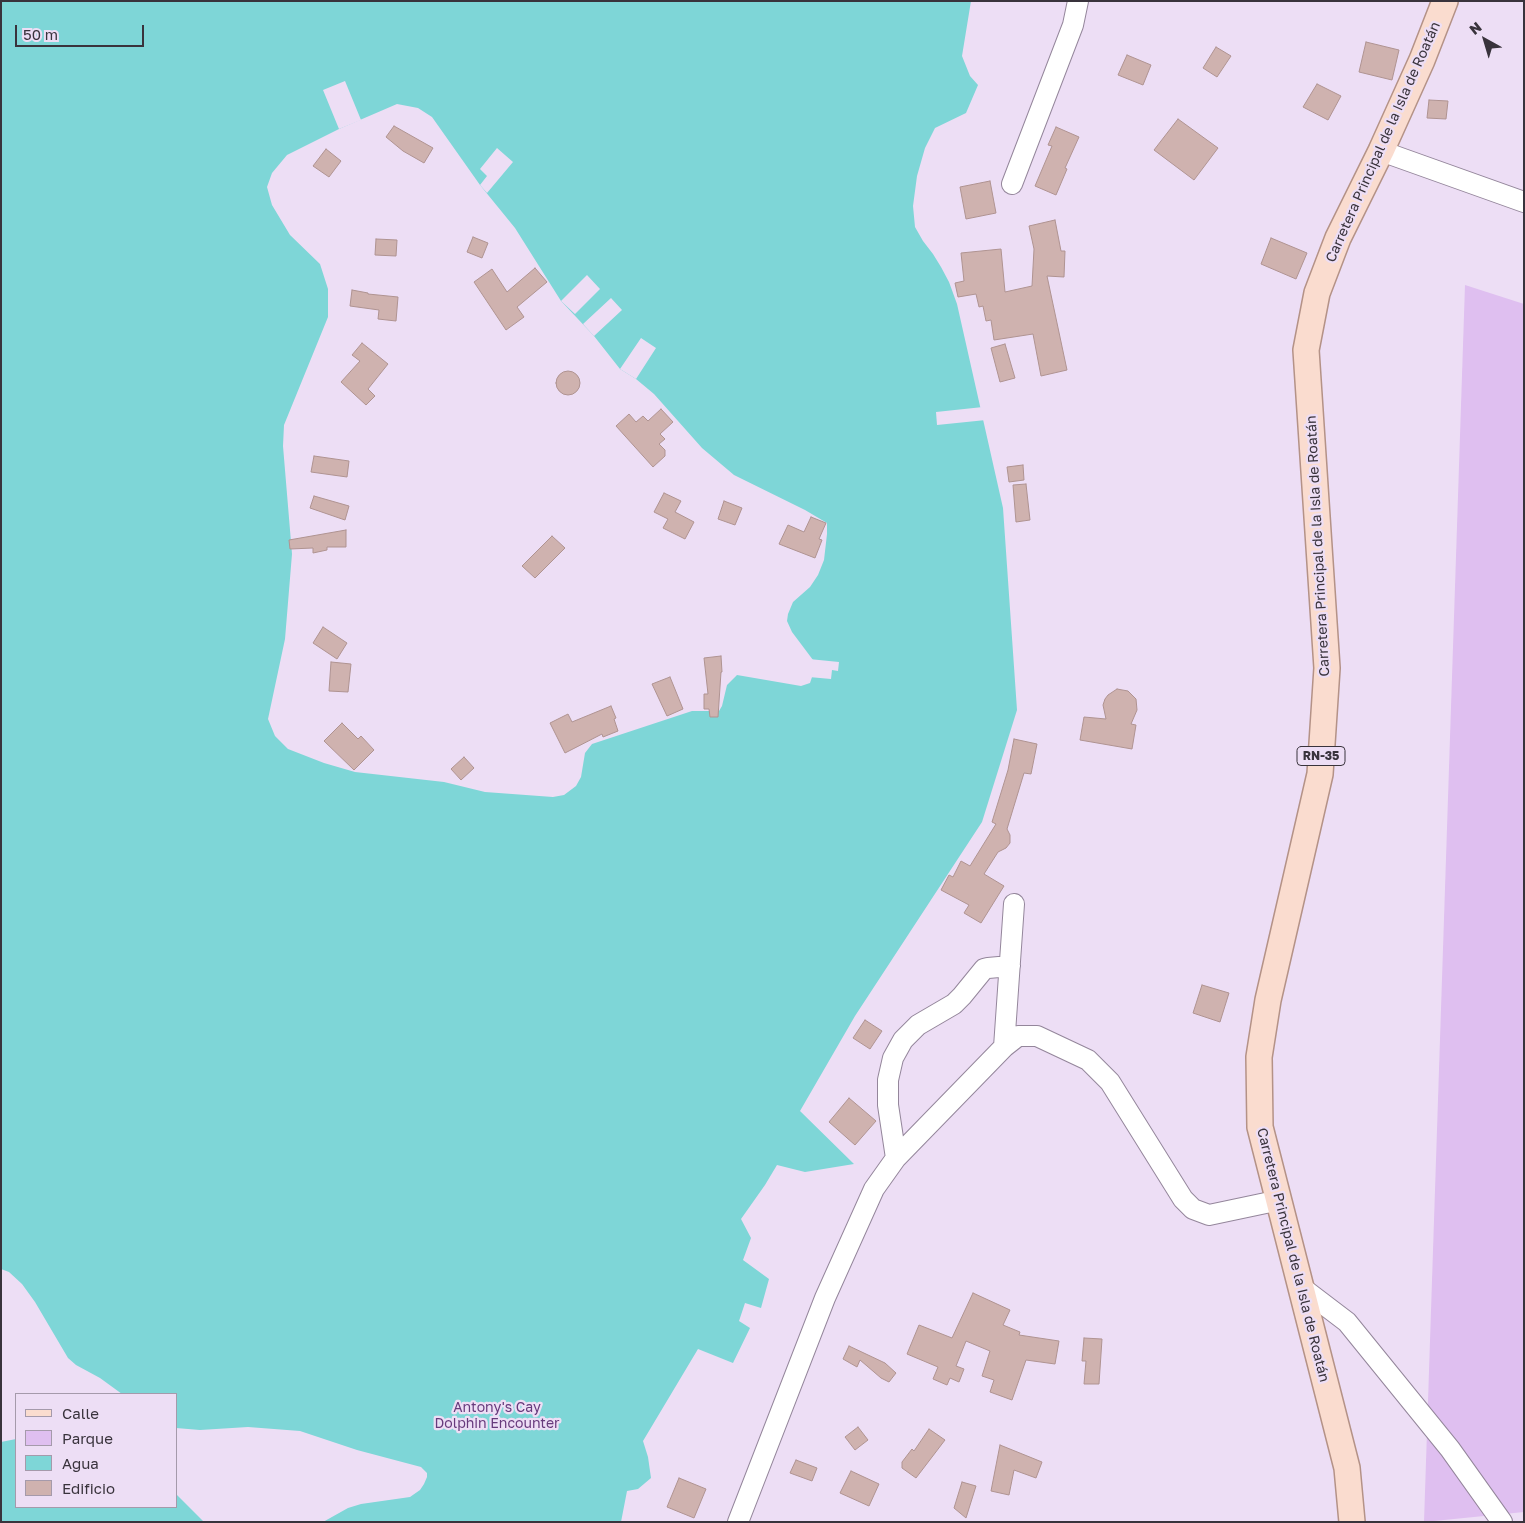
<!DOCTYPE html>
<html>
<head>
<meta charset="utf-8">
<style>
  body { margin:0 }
  #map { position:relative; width:1525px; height:1523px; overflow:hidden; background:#eddef5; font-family:"Golos Text",sans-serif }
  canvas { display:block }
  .frame { position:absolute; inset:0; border:2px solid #39333c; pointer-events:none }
  .legend { position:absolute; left:15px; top:1393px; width:162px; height:115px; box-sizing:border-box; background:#eddef5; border:1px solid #a59aab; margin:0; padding:6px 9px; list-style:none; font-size:15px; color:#39333c }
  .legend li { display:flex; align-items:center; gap:10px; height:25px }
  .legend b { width:25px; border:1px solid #a59aab }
  .north { position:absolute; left:1460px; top:15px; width:50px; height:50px; -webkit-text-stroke:4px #eddef5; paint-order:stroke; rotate:321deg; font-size:14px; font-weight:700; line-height:20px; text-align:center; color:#39333c }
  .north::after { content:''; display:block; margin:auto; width:18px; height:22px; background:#39333c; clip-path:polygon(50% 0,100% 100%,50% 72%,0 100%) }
  .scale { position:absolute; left:15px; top:25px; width:129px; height:22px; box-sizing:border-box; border:2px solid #39333c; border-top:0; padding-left:6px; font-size:15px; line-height:18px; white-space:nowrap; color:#39333c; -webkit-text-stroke:4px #eddef5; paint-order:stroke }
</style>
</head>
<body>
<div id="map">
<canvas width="1525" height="1523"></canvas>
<div class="frame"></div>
<ul class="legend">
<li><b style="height:6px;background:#fadccf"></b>Calle</li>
<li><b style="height:14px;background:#dfbff0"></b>Parque</li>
<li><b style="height:14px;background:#7ed6d7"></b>Agua</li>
<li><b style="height:14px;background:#cfb2af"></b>Edificio</li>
</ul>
<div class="north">N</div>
<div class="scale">50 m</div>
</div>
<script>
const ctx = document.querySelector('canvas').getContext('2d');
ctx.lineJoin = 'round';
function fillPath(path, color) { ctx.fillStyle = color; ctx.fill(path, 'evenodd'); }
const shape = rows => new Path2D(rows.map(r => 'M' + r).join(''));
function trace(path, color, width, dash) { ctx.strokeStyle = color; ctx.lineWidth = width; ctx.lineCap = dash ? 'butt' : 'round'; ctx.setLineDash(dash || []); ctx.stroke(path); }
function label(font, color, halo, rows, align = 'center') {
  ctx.font = font + ' "Golos Text",sans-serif'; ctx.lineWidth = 4.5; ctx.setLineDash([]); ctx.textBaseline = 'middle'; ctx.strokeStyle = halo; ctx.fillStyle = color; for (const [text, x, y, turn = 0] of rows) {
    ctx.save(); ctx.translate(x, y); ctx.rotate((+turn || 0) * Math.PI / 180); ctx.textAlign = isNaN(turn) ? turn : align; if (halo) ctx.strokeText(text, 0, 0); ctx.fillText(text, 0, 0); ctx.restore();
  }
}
const green = shape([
  [1465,285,1524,304,1524,1512,1424,1522]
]);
const water = shape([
  [1,1,971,1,962,56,970,76,978,85,966,113,935,128,925,148,917,176,913,206,915,227,923,241,933,254,941,267,949,282,957,304,1003,508,1017,710,982,822,855,1016,800,1111,854,1164,805,1172,777,1165,765,1185,741,1219,751,1238,743,1260,769,1279,761,1308,745,1303,739,1321,750,1328,733,1363,698,1349,643,1441,648,1457,651,1478,638,1489,627,1491,621,1522,323,1522,348,1508,361,1504,410,1497,420,1490,424,1484,427,1477,427,1473,421,1467,357,1450,300,1431,248,1427,200,1430,176,1428,176,1394,122,1394,100,1378,76,1365,68,1358,35,1302,22,1284,9,1272,1,1269],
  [397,104,418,108,432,117,480,185,515,228,561,301,594,336,620,369,636,379,654,394,702,448,734,475,805,510,827,523,827,534,824,560,818,575,810,587,793,602,788,614,787,621,792,632,813,660,812,677,810,683,801,686,737,675,727,685,722,706,719,711,692,711,592,744,585,753,581,777,576,786,564,795,553,797,485,792,444,782,355,772,324,763,288,749,275,736,268,719,285,639,292,554,283,446,284,425,328,317,328,289,320,264,290,235,272,205,267,187,272,173,287,155,339,129],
  [16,1439,16,1507,176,1507,176,1494,204,1522,1,1522,1,1442]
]);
const pier = shape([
  [345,81,361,120,339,129,323,90],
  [497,148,513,162,487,193,480,185,487,176,480,169],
  [587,275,600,289,575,314,561,301],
  [611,298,622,310,594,336,583,324],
  [641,338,656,348,636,379,620,369],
  [983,407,986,420,937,425,936,412],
  [809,659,839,662,838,671,832,670,831,679,809,677]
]);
const building = shape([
  [1366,42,1399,50,1392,80,1359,72,1366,42],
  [1216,47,1231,56,1217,77,1203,68,1216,47],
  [1127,55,1151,65,1143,85,1118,75,1127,55],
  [1317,84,1341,96,1328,120,1303,107,1317,84],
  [1429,100,1448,101,1446,119,1427,118,1429,100],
  [1178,119,1218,148,1194,180,1154,150,1178,119],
  [394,126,433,148,424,163,403,151,386,137,394,126],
  [1056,127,1079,137,1065,168,1067,169,1056,195,1035,186,1052,146,1048,145,1056,127],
  [326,149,341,161,329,177,313,166,326,149],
  [990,181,996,213,966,219,960,187,990,181],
  [1055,220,1061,251,1065,251,1064,277,1047,276,1067,370,1041,376,1033,334,994,340,991,320,986,321,983,306,979,307,976,294,958,297,955,283,964,281,961,253,1001,249,1005,292,1032,286,1034,249,1029,226,1055,220],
  [473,237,488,243,482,258,467,252,473,237],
  [1271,238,1307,253,1296,279,1261,264,1271,238],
  [376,239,397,240,396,256,375,255,376,239],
  [535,268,547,282,517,307,524,317,506,330,474,282,492,269,507,292,535,268],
  [352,290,368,293,368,294,398,297,396,321,378,319,379,310,350,306,352,290],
  [362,343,388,364,368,389,375,396,366,405,341,382,360,361,352,355,362,343],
  [1005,344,1015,378,1000,382,991,348,1005,344],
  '556 383a12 12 0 1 1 24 0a12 12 0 1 1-24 0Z',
  [661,409,673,422,660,434,665,439,659,444,665,450,665,456,653,467,616,426,629,414,636,422,643,416,648,421,661,409],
  [314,456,349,461,347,477,311,472,314,456],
  [1023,465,1024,480,1009,482,1007,467,1023,465],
  [1026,484,1030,520,1016,522,1013,485,1026,484],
  [664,493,681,501,675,512,694,522,685,539,663,528,668,519,654,512,664,493],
  [314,496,349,506,345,520,310,508,314,496],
  [724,501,742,508,735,525,718,519,724,501],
  [811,517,826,523,819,539,822,540,815,558,779,544,788,525,804,532,811,517],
  [346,530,346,547,327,547,327,550,313,553,313,548,290,549,289,540,346,530],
  [552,536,565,548,535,578,522,566,552,536],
  [323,627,347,643,337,659,313,643,323,627],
  [721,656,722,672,721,672,718,717,710,717,709,709,704,709,704,694,708,694,704,658,721,656],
  [331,662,351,664,348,692,329,691,331,662],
  [670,677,683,709,667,716,652,684,670,677],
  [1117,689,1128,691,1136,699,1137,710,1131,724,1136,725,1132,749,1080,740,1084,717,1106,719,1103,705,1105,699,1108,695,1117,689],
  [611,706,616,718,614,719,618,731,603,737,602,734,565,753,550,723,568,714,572,722,611,706],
  [342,723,358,739,361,736,374,750,354,770,324,741,342,723],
  [1014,739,1037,744,1031,774,1024,773,1007,829,1010,835,1010,843,1006,848,998,852,984,874,1004,886,981,923,964,913,969,905,941,890,949,875,953,877,961,861,970,866,996,824,992,822,1008,770,1014,739],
  [464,757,474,768,461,780,451,769,464,757],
  [1202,985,1229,993,1220,1022,1193,1013,1202,985],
  [865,1020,882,1031,870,1049,853,1038,865,1020],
  [849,1098,876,1121,855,1145,829,1122,849,1098],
  [973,1293,1010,1310,1003,1325,1020,1332,1019,1335,1059,1341,1055,1364,1026,1360,1012,1400,990,1392,994,1380,982,1376,990,1351,966,1341,956,1366,964,1369,959,1382,950,1378,947,1385,933,1379,938,1367,907,1354,919,1325,952,1338,973,1293],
  [1084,1338,1102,1339,1099,1384,1084,1384,1086,1361,1082,1361,1084,1338],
  [849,1346,885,1363,896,1373,889,1382,881,1378,860,1360,857,1367,843,1359,849,1346],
  [858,1427,868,1440,855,1450,845,1437,858,1427],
  [929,1429,945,1440,916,1478,902,1468,902,1462,912,1449,914,1451,929,1429],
  [1000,1445,1042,1462,1036,1478,1014,1470,1009,1495,991,1491,1000,1445],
  [796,1460,817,1468,812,1481,790,1473,796,1460],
  [851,1471,879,1484,869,1506,840,1493,851,1471],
  [679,1478,706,1489,694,1518,667,1507,679,1478],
  [962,1482,976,1486,966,1518,954,1508,962,1482]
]);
const minor = shape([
  [1381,151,1524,202],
  [1012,184,1073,25,1078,1],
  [1004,1047,1014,904],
  [896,1158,888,1105,888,1080,893,1058,903,1040,918,1025,954,1004,962,996,984,969,988,968,1010,966],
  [1301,1287,1347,1322,1450,1449,1502,1522],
  [738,1522,825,1298,874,1189,896,1158,1004,1047,1018,1036,1037,1036,1088,1060,1110,1082,1183,1199,1193,1209,1209,1215,1280,1200]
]);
const major = shape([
  [1352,1522,1347,1468,1260,1127,1259,1057,1268,1000,1320,774,1327,668,1306,350,1317,293,1338,238,1381,151,1422,60,1445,1]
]);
const shields = [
  [1321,756,48]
];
const shieldNames = [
  ["RN-35",1321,756]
];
const streetNames = [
  ["Carretera Principal de la Isla de Roatán",1383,142,-66],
  ["Carretera Principal de la Isla de Roatán",1318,546,-93],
  ["Carretera Principal de la Isla de Roatán",1293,1255,76]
];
const parkNames = [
  ["Antony's Cay",497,1408],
  ["Dolphin Encounter",497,1424]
];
fillPath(green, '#dfbff0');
fillPath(water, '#7ed6d7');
fillPath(pier, '#eddef5');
fillPath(building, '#cfb2af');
trace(building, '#af9391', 1);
trace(minor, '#94869b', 22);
trace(major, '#b49287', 28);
trace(minor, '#fff', 20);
trace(major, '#fadccf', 25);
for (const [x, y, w] of shields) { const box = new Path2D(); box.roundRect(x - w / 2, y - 9.5, w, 19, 4); ctx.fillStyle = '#eddef5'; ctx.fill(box); trace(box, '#39333c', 1); }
label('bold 12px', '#39333c', null, shieldNames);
label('14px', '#39333c', '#eddef5', streetNames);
label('14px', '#673a7c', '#eddef5', parkNames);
</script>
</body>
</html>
